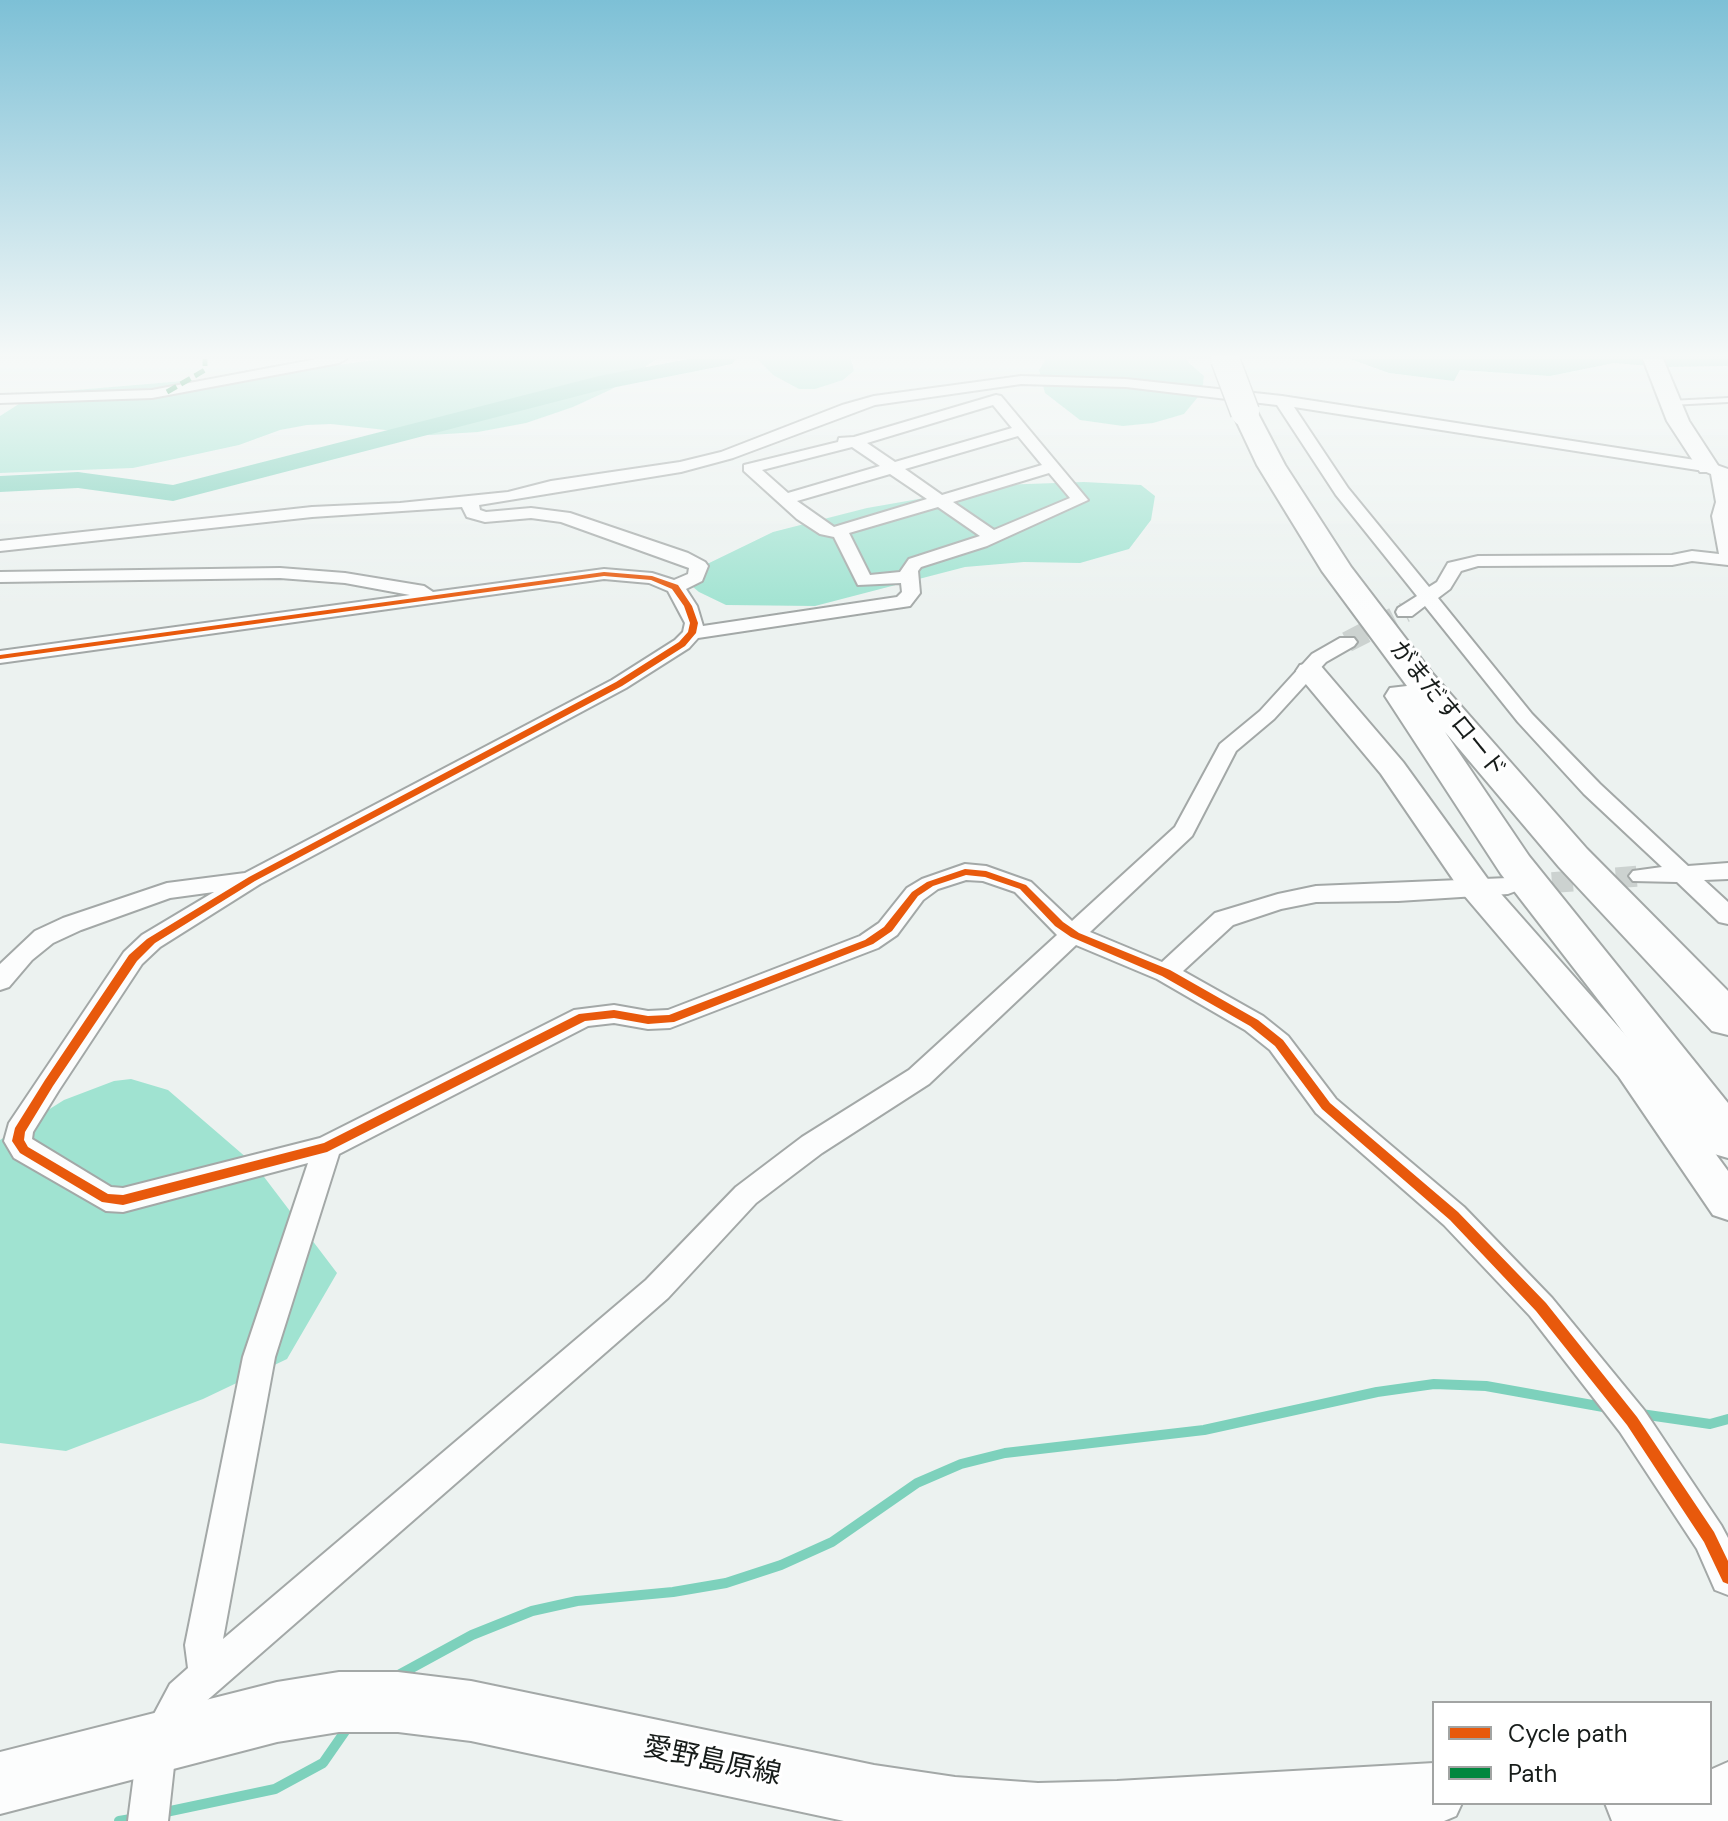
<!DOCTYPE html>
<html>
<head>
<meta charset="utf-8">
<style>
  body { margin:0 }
  #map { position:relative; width:1728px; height:1821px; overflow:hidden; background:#ecf2f0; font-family:"DM Sans",sans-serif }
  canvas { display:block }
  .legend { position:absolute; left:1432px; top:1701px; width:280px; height:104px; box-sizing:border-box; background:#fff; border:2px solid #a2a4a3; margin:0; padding:10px 14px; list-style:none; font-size:24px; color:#171c1a }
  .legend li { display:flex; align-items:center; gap:16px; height:40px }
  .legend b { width:40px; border:2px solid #a2a4a3 }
</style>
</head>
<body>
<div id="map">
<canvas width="1728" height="1821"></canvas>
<ul class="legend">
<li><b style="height:10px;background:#e8590c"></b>Cycle path</li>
<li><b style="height:10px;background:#00873e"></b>Path</li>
</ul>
</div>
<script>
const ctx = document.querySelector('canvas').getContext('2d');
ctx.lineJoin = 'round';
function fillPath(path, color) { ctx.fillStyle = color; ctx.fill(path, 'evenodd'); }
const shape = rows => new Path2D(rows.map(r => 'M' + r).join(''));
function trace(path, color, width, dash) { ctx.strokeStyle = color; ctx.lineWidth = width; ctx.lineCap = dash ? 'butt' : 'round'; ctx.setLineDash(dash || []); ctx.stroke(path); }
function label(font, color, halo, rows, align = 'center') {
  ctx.font = font + ' "DM Sans","Noto Sans JP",sans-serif'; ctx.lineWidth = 6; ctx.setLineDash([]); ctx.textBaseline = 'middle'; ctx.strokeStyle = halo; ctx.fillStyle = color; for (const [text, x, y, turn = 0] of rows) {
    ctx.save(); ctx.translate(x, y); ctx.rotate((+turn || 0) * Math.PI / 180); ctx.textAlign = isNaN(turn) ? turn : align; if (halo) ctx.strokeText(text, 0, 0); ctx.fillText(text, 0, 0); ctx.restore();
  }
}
const forest = shape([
  [381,359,657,359,612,389,573,407,526,423,478,432,431,435,331,424,307,425,280,430,239,445,133,468,0,473,0,416,22,402,64,391,278,373],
  [757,359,851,359,854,371,843,380,815,389,799,389,773,375],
  [1046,359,1185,359,1204,376,1202,392,1184,414,1153,423,1123,426,1080,420,1045,393,1039,370],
  [1084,482,1141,485,1155,496,1151,520,1129,549,1080,563,1024,562,965,567,815,606,726,605,699,592,687,582,703,566,773,532,867,508,999,485],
  [131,1079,168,1090,255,1165,337,1273,287,1359,203,1399,66,1451,0,1443,0,1140,64,1100,114,1081]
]);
const water = shape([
  [1350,359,1728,359,1728,366,1662,367,1614,363,1550,376,1460,370,1454,381,1389,373]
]);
const stream = shape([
  [1641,1414,1710,1424,1728,1419],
  [395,1677,472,1635,532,1611,577,1601,673,1592,726,1583,781,1565,832,1542,917,1483,961,1464,1005,1453,1204,1430,1377,1392,1434,1384,1486,1386,1609,1408],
  [161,1813,275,1789,323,1763,348,1727],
  [119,1821,137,1818]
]);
const river = shape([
  [688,359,736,359,732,364,601,390,173,501,78,488,0,492,0,476,78,472,173,485,599,376,688,359]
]);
const streetTunnel = shape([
  [1347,642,1405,612],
  [1520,885,1641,876]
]);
const lane = shape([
  [1728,398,1728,402,1670,405,1666,403,1670,401,1728,398]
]);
const street = shape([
  [317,359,346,359,339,363,152,398,0,403,0,395,152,390,317,359],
  [1021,376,1126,379,1282,396,1708,462,1728,469,1728,565,1692,561,1672,565,1478,566,1461,571,1450,589,1438,598,1532,714,1600,784,1688,866,1728,863,1728,879,1704,880,1728,902,1728,924,1719,922,1677,882,1633,881,1629,876,1633,871,1662,867,1584,794,1518,722,1425,606,1412,616,1398,616,1396,612,1398,608,1417,596,1336,495,1277,405,1126,387,1021,384,875,405,733,458,681,472,479,505,480,510,486,512,531,508,570,513,688,553,705,562,708,566,702,581,686,589,697,606,703,626,897,597,902,592,901,583,858,585,834,537,820,534,797,519,744,471,744,465,838,442,839,438,854,437,996,395,1001,396,1088,500,987,546,921,567,918,571,920,593,910,606,698,638,689,648,626,688,260,884,160,947,142,964,59,1090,33,1132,32,1139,111,1187,123,1188,320,1138,574,1010,614,1005,648,1011,668,1010,860,936,879,923,907,888,922,879,965,864,986,866,1031,882,1072,921,1175,827,1220,744,1260,711,1312,654,1340,638,1354,638,1357,642,1354,646,1326,662,1274,719,1236,751,1192,836,1090,932,1162,962,1215,913,1278,894,1316,886,1508,878,1516,881,1520,886,1516,891,1508,894,1398,901,1316,902,1281,909,1233,925,1183,971,1263,1016,1288,1036,1336,1099,1464,1207,1552,1298,1644,1410,1721,1525,1728,1538,1728,1595,1715,1590,1697,1549,1620,1432,1530,1316,1444,1225,1316,1113,1270,1050,1245,1030,1157,979,1076,945,929,1084,822,1153,756,1203,668,1298,196,1710,176,1748,168,1821,128,1821,138,1744,170,1684,188,1668,185,1645,243,1357,308,1163,123,1212,106,1211,14,1158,4,1141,9,1123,124,952,142,935,214,892,170,898,81,930,53,943,32,960,9,987,0,990,0,964,35,931,63,918,167,883,245,873,612,680,675,640,683,632,685,623,668,591,649,583,604,579,0,663,0,651,410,595,345,583,280,578,0,582,0,572,280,568,345,573,424,586,433,592,604,569,652,573,674,580,688,574,689,568,561,522,531,518,485,522,467,517,462,507,312,517,0,551,0,541,312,507,400,503,508,492,551,481,680,462,721,452,842,405,874,396,1021,376],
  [993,405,1012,428,895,462,867,443,993,405],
  [1294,407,1704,471,1711,474,1716,502,1712,516,1719,554,1692,551,1672,555,1478,556,1448,563,1437,582,1429,587,1348,488,1294,407],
  [1018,436,1042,465,942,495,905,469,1018,436],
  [852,447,880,466,788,493,762,470,852,447],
  [1049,473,1070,498,994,530,953,502,1049,473],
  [890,474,927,499,834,527,797,501,890,474],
  [938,507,980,536,909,559,900,572,870,575,849,533,938,507],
  [966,880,983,881,1015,892,1057,935,909,1070,802,1137,736,1187,646,1280,223,1639,275,1357,339,1154,588,1026,614,1023,648,1029,670,1028,878,948,897,935,923,900,938,889,966,880],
  [1728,1762,1728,1802,1710,1810,1696,1804,1710,1803,1710,1770,1728,1762]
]);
const secondary = shape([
  [1643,359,1663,359,1689,421,1719,467,1716,472,1700,472,1697,467,1667,421,1643,359],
  [1310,663,1320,665,1403,762,1487,878,1645,1057,1728,1171,1728,1220,1713,1215,1619,1077,1463,894,1381,774,1300,677,1296,671,1300,665,1310,663]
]);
const primary = shape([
  [339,1672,398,1672,471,1681,874,1765,955,1777,1038,1783,1117,1781,1434,1763,1434,1803,1462,1803,1456,1816,1444,1821,844,1821,471,1741,398,1732,339,1732,277,1742,0,1814,0,1752,277,1682,339,1672],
  [1710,1783,1728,1785,1728,1821,1612,1821,1605,1803,1710,1803,1710,1783]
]);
const highway = shape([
  [1245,404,1254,406,1285,465,1351,567,1432,673,1587,849,1728,991,1728,1035,1712,1031,1559,867,1445,732,1529,856,1728,1103,1728,1158,1711,1153,1614,1020,1501,874,1385,696,1390,688,1407,686,1322,571,1257,465,1232,412,1236,406,1245,404]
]);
const highwayBridge = shape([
  [1225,359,1245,412]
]);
const quiet = shape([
  [167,392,205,370,205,359]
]);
const cycleway = shape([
  [604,572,652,576,678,585,692,606,698,623,696,633,685,646,622,686,255,881,155,943,137,961,53,1086,25,1132,24,1140,28,1147,108,1194,123,1195,324,1143,579,1014,614,1010,648,1016,669,1015,865,940,884,927,912,892,927,882,965,869,986,871,1026,885,1063,922,1079,933,1170,970,1258,1020,1283,1040,1330,1103,1458,1212,1546,1303,1637,1417,1714,1532,1728,1561,1728,1584,1723,1582,1704,1542,1627,1425,1536,1311,1450,1220,1322,1109,1275,1046,1250,1026,1162,976,1071,937,1055,926,1020,889,985,877,966,875,933,886,918,896,892,931,873,944,674,1022,648,1024,614,1018,585,1021,327,1152,123,1205,102,1202,20,1153,12,1141,15,1128,45,1080,129,955,147,939,249,877,616,682,679,642,688,632,690,623,684,606,672,589,651,580,604,576,0,659,0,655,604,572]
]);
const streetNames = [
  ["がまだすロード",1447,710,51]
];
const nearStreetnames = [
  ["愛野島原線",712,1762,12]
];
fillPath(forest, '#a0e3d1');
fillPath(water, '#7dd1bc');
trace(stream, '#7dd1bc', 10);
fillPath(river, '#7dd1bc');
trace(streetTunnel, '#ccd2d0', 21, [21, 11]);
trace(lane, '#a3a8a7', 4);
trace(street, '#a3a8a7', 4);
trace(secondary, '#a3a8a7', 4);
trace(primary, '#a3a8a7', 4);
trace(highway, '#a3a8a7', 4);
fillPath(lane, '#fcfdfd');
fillPath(street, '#fcfdfd');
fillPath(secondary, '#fcfdfd');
fillPath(primary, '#fcfdfd');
fillPath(highway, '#fcfdfd');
trace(highwayBridge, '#a3a8a7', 31, []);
trace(highwayBridge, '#fcfdfd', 28);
trace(quiet, '#00873e', 5, [11, 5]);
fillPath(cycleway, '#e8590c');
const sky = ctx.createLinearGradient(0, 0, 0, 614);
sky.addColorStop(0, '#7dc0d6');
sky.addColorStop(0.58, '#f6f9f8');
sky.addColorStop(1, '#f6f9f800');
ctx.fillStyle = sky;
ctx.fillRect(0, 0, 1728, 614);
label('24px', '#171c1a', '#fff', streetNames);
label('28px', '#171c1a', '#fff', nearStreetnames);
</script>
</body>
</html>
